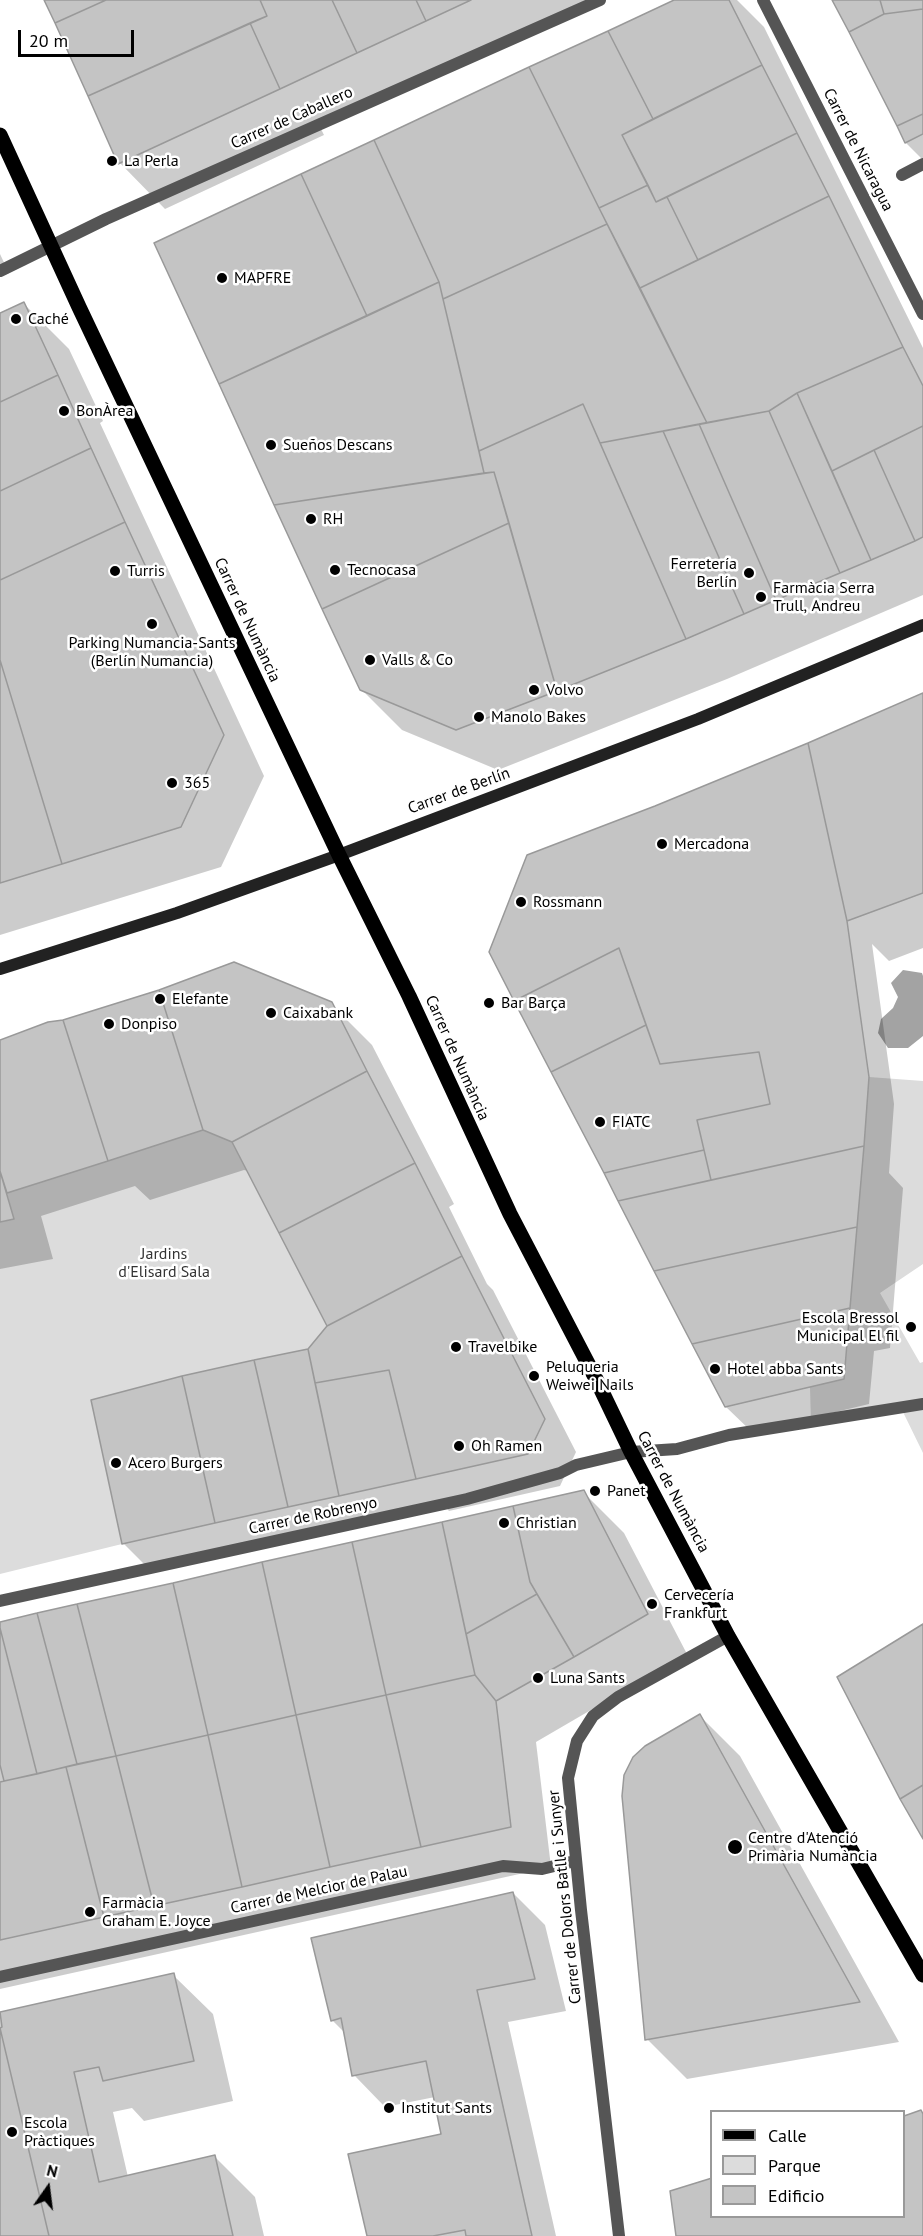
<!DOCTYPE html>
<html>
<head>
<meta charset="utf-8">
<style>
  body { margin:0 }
  #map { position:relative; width:923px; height:2236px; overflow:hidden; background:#fff; font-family:"PT Sans",sans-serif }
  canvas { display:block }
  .legend { position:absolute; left:710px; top:2110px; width:195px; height:108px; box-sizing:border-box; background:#fff; border:2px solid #999; margin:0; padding:8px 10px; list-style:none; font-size:18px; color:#000 }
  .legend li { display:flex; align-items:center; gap:12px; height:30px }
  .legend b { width:30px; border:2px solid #999 }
  .north { position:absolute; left:18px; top:2158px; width:60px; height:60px; -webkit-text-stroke:4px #fff; paint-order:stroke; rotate:14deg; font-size:16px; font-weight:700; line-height:24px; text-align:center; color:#000 }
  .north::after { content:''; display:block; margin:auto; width:21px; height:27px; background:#000; clip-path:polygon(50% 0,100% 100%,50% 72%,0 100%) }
  .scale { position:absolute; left:18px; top:30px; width:116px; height:27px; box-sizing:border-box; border:3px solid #000; border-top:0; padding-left:8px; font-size:18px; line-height:21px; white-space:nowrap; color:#000; -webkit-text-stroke:4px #fff; paint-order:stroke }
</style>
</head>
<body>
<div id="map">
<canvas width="923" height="2236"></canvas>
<ul class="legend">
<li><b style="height:8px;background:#000"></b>Calle</li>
<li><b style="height:16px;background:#dcdcdc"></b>Parque</li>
<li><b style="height:16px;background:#c4c4c4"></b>Edificio</li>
</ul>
<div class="north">N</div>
<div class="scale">20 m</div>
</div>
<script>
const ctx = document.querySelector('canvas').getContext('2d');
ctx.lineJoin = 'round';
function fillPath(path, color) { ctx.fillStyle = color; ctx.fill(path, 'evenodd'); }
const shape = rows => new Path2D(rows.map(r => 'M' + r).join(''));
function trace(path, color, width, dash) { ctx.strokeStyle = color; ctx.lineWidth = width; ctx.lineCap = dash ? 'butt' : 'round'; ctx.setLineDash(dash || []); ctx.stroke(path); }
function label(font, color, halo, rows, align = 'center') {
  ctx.font = font + ' "PT Sans",sans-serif'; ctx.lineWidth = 5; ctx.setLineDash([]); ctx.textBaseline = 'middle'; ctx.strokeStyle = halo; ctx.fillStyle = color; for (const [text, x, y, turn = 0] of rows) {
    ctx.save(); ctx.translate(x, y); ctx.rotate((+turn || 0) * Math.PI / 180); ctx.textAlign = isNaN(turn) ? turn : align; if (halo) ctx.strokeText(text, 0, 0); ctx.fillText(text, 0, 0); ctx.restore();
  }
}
const green = shape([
  [869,1077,923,1081,923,1264,880,1293,920,1363,923,1362,923,1453,903,1412,811,1422,810,1387,844,1378],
  [203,1130,232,1142,327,1326,308,1349,182,1376,91,1400,122,1544,0,1574,0,1222,14,1219,7,1193]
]);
const water = shape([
  [903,970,922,973,923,976,923,1036,908,1048,888,1048,878,1033,881,1019,893,1008,898,997,891,983]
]);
const shadow = shape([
  [46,0,597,0,321,129,324,135,165,209,120,163],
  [678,0,737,0,764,27,923,348,923,595,727,679,498,770,402,730,361,689,156,244],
  [834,0,923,0,923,160,906,143],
  [0,254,9,273,0,277],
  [23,303,69,349,103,421,100,423,264,776,221,867,0,935,0,314],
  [923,695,923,948,889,961,872,944,894,1104,889,1173,903,1188,890,1348,874,1351,869,1404,752,1432,726,1407,491,952,655,808],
  [331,1004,372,1045,454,1204,449,1207,487,1284,493,1290,576,1452,560,1486,449,1511,439,1500,149,1569,124,1544,307,1351,328,1326,248,1171,244,1170,150,1200,135,1186,41,1216,53,1259,0,1269,0,1042],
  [583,1492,624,1533,687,1654,536,1742,551,1867,0,1989,0,1623],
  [700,1716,740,1756,899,2042,687,2079,647,2039],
  [513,1893,545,1925,566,2011,508,2022,556,2236,368,2236,443,2135,435,2097,385,2107,354,2075,346,2034,332,2020],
  [173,1975,213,2014,233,2101,144,2121,132,2108,113,2112,128,2177,215,2157,255,2197,264,2236,0,2236,0,2014],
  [920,2112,923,2115,923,2236,678,2236,712,2216,904,2216,904,2117]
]);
const building = shape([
  [44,0,106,0,55,23,44,0],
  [106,0,260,0,267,16,88,96,55,23,106,0],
  [260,0,332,0,357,53,280,89,250,23,267,16,260,0],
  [332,0,416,0,426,21,357,53,332,0],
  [416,0,471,0,426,21,416,0],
  [674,0,729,0,762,65,653,119,608,31,674,0],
  [832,0,880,0,884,14,849,32,832,0],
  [880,0,923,0,923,9,884,14,880,0],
  [923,9,923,114,897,126,849,32,884,14,923,9],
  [250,23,280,89,118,164,88,96,250,23],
  [608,31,653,119,622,135,648,185,599,208,529,67,608,31],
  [762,65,797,133,656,202,622,135,762,65],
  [529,67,607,224,443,299,439,282,374,140,529,67],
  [923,114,923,134,905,143,897,126,923,114],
  [797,133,829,196,698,260,667,197,797,133],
  [374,140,439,282,367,316,301,174,374,140],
  [301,174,367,316,219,384,154,243,301,174],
  [648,185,656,202,667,197,698,260,640,288,599,208,648,185],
  [829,196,903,347,797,393,769,411,707,423,640,288,829,196],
  [607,224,707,423,600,443,583,404,479,451,443,299,607,224],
  [439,282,484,473,274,505,219,384,439,282],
  [24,302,58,375,0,402,0,313,24,302],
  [903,347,923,386,923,426,832,471,797,393,903,347],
  [58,375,91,448,0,491,0,402,58,375],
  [797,393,871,560,840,573,769,411,797,393],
  [583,404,686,639,557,691,494,472,484,473,479,451,583,404],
  [769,411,840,573,776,600,699,424,769,411],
  [699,424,776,600,744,614,663,431,699,424],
  [923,426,923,537,915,541,874,450,923,426],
  [663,431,744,614,686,639,600,443,663,431],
  [91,448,125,522,0,580,0,491,91,448],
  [874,450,915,541,871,560,832,471,874,450],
  [494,472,509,523,322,609,274,505,494,472],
  [125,522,224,735,181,827,62,864,0,660,0,580,125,522],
  [509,523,557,691,456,730,360,690,322,609,509,523],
  [0,660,62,864,0,883,0,660],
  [923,693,923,893,847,921,808,743,923,693],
  [808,743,847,921,869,1077,864,1146,711,1180,697,1120,770,1104,759,1052,660,1064,619,948,514,1001,489,952,527,855,655,806,808,743],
  [619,948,646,1025,551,1072,514,1001,619,948],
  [234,962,332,1002,367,1071,232,1142,203,1130,159,990,234,962],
  [159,990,203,1130,108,1161,63,1020,159,990],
  [63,1020,108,1161,7,1193,0,1171,0,1040,48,1022,63,1020],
  [646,1025,660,1064,759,1052,770,1104,697,1120,704,1150,604,1173,551,1072,646,1025],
  [367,1071,415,1163,279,1233,232,1142,367,1071],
  [864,1146,857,1227,654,1271,618,1201,864,1146],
  [704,1150,711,1180,618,1201,604,1173,704,1150],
  [415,1163,462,1256,327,1326,279,1233,415,1163],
  [0,1171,14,1219,0,1222,0,1171],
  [857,1227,850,1308,692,1344,654,1271,857,1227],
  [462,1256,545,1419,528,1454,416,1479,389,1370,315,1383,308,1349,327,1326,462,1256],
  [850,1308,844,1379,725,1407,692,1344,850,1308],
  [308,1349,339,1496,288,1507,254,1360,308,1349],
  [254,1360,288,1507,215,1523,182,1376,254,1360],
  [389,1370,416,1479,339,1496,315,1383,389,1370],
  [182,1376,215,1523,122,1544,91,1400,182,1376],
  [584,1490,648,1614,574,1657,530,1582,513,1506,584,1490],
  [513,1506,530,1582,537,1594,466,1634,442,1522,513,1506],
  [442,1522,475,1675,386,1695,352,1542,442,1522],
  [352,1542,386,1695,296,1715,262,1562,352,1542],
  [262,1562,296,1715,208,1735,173,1583,262,1562],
  [173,1583,208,1735,116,1756,77,1604,173,1583],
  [537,1594,574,1657,496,1701,475,1675,466,1634,537,1594],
  [77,1604,116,1756,77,1764,37,1613,77,1604],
  [37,1613,77,1764,37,1774,0,1628,0,1622,37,1613],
  [923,1624,923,1785,900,1799,837,1677,923,1624],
  [0,1628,37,1774,4,1781,0,1765,0,1628],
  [475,1675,496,1701,511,1827,421,1847,386,1695,475,1675],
  [386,1695,421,1847,330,1867,296,1715,386,1695],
  [700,1714,860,2002,645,2040,622,1796,624,1775,633,1757,645,1746,700,1714],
  [296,1715,330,1867,242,1887,208,1735,296,1715],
  [208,1735,242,1887,154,1906,116,1756,208,1735],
  [116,1756,154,1906,104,1917,66,1767,116,1756],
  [66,1767,104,1917,0,1940,0,1782,66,1767],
  [923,1785,923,1839,900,1799,923,1785],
  [513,1892,535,1979,477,1990,532,2236,466,2236,465,2230,433,2236,367,2236,348,2154,441,2134,426,2061,352,2076,341,2018,331,2021,311,1938,513,1892],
  [174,1973,194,2061,103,2081,99,2067,74,2072,99,2182,215,2155,233,2236,49,2236,0,2028,2,2027,0,2012,174,1973],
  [0,2028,49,2236,0,2236,0,2028],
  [921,2110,923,2114,923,2236,676,2236,670,2191,712,2178,712,2216,904,2216,904,2116,921,2110]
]);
const pedestrian = shape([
  [902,175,923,164],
  [631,1452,677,1449,729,1435,923,1404]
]);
const minor = shape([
  [763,0,923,314],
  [0,271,106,219,600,0],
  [0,1601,467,1499,560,1473,576,1465,631,1452],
  [0,1977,503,1866,542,1869,575,1861],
  [619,2236,581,1910,568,1778,577,1741,593,1716,618,1697,728,1636]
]);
const secondary = shape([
  [0,969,177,913,339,855,698,719,923,625]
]);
const primary = shape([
  [0,135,79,307,339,855,409,996,510,1214,596,1379,631,1452,728,1636,923,1975]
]);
const markers = [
  [112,161,6,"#000"],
  [222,278,6,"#000"],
  [16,319,6,"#000"],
  [64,411,6,"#000"],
  [271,445,6,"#000"],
  [311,519,6,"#000"],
  [335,570,6,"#000"],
  [115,571,6,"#000"],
  [749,573,6,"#000"],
  [761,597,6,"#000"],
  [152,624,6,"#000"],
  [370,660,6,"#000"],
  [534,690,6,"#000"],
  [479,717,6,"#000"],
  [172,783,6,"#000"],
  [662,844,6,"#000"],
  [521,902,6,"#000"],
  [160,999,6,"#000"],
  [489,1003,6,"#000"],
  [271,1013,6,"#000"],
  [109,1024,6,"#000"],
  [600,1122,6,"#000"],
  [911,1327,6,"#000"],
  [456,1347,6,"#000"],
  [715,1369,6,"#000"],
  [534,1376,6,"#000"],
  [459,1446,6,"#000"],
  [116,1463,6,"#000"],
  [595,1491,6,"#000"],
  [504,1523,6,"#000"],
  [652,1604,6,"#000"],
  [538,1678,6,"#000"],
  [735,1847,8,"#000"],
  [90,1912,6,"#000"],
  [389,2108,6,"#000"],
  [12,2132,6,"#000"]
];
const streetNames = [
  ["Carrer de Caballero",292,118,-24],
  ["Carrer de Nicaragua",858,150,63],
  ["Carrer de Numància",247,620,65],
  ["Carrer de Berlín",459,791,-20],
  ["Carrer de Numància",457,1058,66],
  ["Carrer de Numància",673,1492,62],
  ["Carrer de Robrenyo",313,1516,-12],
  ["Carrer de Melcior de Palau",319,1890,-12],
  ["Carrer de Dolors Batlle i Sunyer",565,1897,-96]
];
const poiNames = [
  ["La Perla",124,161],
  ["MAPFRE",234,278],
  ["Caché",28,319],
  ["BonÀrea",76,411],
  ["Sueños Descans",283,445],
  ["RH",323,519],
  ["Ferretería",737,564,"right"],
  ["Berlín",737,582,"right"],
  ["Tecnocasa",347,570],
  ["Turris",127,571],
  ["Farmàcia Serra",773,588],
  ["Trull, Andreu",773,606],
  ["Parking Numancia-Sants",152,643,"center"],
  ["(Berlín Numancia)",152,661,"center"],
  ["Valls & Co",382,660],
  ["Volvo",546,690],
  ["Manolo Bakes",491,717],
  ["365",184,783],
  ["Mercadona",674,844],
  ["Rossmann",533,902],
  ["Elefante",172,999],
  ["Bar Barça",501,1003],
  ["Caixabank",283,1013],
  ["Donpiso",121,1024],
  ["FIATC",612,1122],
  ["Escola Bressol",899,1318,"right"],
  ["Municipal El fil",899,1336,"right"],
  ["Travelbike",468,1347],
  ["Peluqueria",546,1367],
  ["Weiwei Nails",546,1385],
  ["Hotel abba Sants",727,1369],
  ["Oh Ramen",471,1446],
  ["Acero Burgers",128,1463],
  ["Panet",607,1491],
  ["Christian",516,1523],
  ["Cervecería",664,1595],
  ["Frankfurt",664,1613],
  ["Luna Sants",550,1678],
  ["Centre d'Atenció",748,1838],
  ["Primària Numància",748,1856],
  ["Farmàcia",102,1903],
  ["Graham E. Joyce",102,1921],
  ["Institut Sants",401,2108],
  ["Escola",24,2123],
  ["Pràctiques",24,2141]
];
const parkNames = [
  ["Jardins",164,1254],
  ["d'Elisard Sala",164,1272]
];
fillPath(green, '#dcdcdc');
fillPath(water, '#a3a3a3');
fillPath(shadow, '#0003');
fillPath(building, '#c4c4c4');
trace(building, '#999', 1.5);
trace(pedestrian, '#555', 12);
trace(minor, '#555', 12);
trace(secondary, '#222', 12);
trace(primary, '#000', 15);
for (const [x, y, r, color] of markers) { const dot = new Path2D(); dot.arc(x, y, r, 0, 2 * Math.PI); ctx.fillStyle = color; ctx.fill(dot); trace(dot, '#fff', 2); }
label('16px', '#000', '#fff', streetNames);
label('16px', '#000', '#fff', poiNames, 'left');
label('16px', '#333', '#fff', parkNames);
</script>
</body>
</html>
